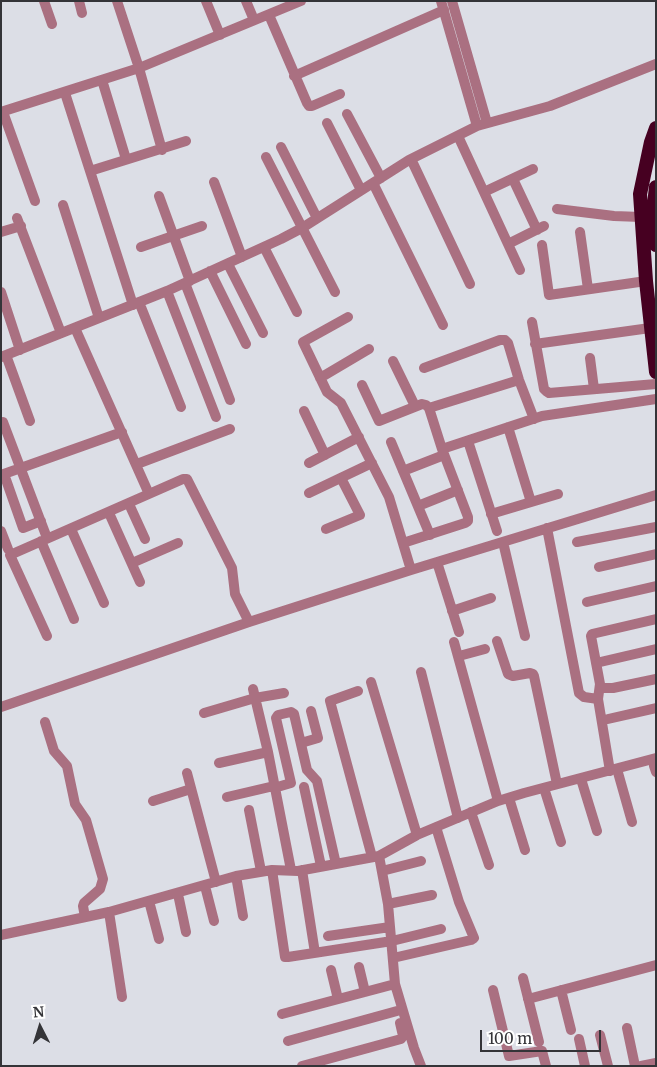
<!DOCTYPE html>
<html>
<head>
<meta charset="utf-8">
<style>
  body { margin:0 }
  #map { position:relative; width:657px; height:1067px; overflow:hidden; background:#dcdee6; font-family:Merriweather,serif }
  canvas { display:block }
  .frame { position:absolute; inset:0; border:2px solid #343438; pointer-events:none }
  .north { position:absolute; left:15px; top:1002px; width:50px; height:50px; -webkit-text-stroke:4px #fff; paint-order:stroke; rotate:355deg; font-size:14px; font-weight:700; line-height:20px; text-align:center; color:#343438 }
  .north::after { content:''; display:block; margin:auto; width:18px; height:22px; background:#343438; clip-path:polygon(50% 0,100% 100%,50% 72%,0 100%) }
  .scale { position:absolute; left:480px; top:1030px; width:121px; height:22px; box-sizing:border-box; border:2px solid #343438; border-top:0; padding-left:6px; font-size:15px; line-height:18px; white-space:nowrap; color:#343438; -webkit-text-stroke:4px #fff; paint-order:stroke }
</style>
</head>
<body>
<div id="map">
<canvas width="657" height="1067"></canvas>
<div class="frame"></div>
<div class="north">N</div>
<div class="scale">100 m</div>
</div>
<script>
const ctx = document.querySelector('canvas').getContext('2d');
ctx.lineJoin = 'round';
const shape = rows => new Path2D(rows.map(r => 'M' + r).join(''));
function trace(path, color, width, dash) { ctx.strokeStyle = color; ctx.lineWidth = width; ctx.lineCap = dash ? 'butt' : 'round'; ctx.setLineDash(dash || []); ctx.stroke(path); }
const minor = shape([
  [44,1,52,24],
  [79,1,82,13],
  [117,1,139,68,162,150],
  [206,1,220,35],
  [246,1,254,20],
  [441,1,477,126],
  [452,1,487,123],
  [269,15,307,103,309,106,312,106,340,94],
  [294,76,444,10],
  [102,80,126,159],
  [65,93,133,305],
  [1,112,139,68,301,1],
  [3,112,35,201],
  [347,114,381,178],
  [327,123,361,190],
  [458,136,520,270],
  [281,147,317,218],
  [266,157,335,292],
  [411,159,470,284],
  [90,171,186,141],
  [513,179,537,230],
  [214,182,242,257],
  [373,183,443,325],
  [484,192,533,169],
  [159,196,190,281],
  [63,205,99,318],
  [557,209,614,216,641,217],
  [17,218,61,333],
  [1,232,21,226],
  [580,232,588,289],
  [508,244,544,226],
  [542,245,549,295,646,281],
  [141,247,202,226],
  [264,247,297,312],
  [228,264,263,333],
  [210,271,246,344],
  [185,283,230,400],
  [167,291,216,417],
  [1,292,20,350],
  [139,302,181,407],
  [348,317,303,342,327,392,341,403,389,497,411,570],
  [532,322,544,389,546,391,549,393,656,384],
  [75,328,149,494],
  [535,344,650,328],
  [6,355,30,421],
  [1,357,167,291,281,239,302,228,409,160,477,126,550,106,656,64],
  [590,358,594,389],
  [393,361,415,406],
  [424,368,500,340,505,340,508,343,519,380,534,419],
  [320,378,369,349],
  [362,385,379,421,422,404,426,405,429,408,442,449,468,517,468,521,465,523,403,543],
  [429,408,519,380],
  [304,411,325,455],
  [3,422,47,538],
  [508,427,531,502],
  [468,441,497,531],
  [391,442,430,535],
  [442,449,542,416,656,399],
  [309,463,359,437],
  [137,464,230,429],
  [403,471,444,455],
  [4,474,23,528,41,521],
  [1,475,122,432],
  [309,493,372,463],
  [129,504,145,539],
  [418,506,458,490],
  [109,513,140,582],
  [491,514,558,494],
  [547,528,579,693,584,697,598,699,610,771],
  [71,529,104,603],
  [326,529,360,515,341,478],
  [1,531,8,549],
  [41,541,74,619],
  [503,542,525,636],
  [577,542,656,527],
  [437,562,459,632],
  [132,563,178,543],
  [599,567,656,554],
  [587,602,656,586],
  [452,611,491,598],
  [47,636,10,555,183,479,187,479,232,568,235,594,249,622],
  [497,641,508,674,513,676,530,673,533,674,534,676,557,784],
  [454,642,498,801],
  [459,656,485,649],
  [596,663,656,649],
  [421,672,458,818],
  [371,682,417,835],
  [600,688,613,688,656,679],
  [253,689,268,752,291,870],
  [358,691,330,701,372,857],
  [598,699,600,684,591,636,592,634,656,619],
  [1,707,249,622,411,570,656,495],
  [204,713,255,698,284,693],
  [608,719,656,708],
  [45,722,54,751,67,766,75,804,86,820,103,879,100,889,84,903,83,906,85,917],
  [301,743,318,738,311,711],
  [219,763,268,752],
  [654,766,656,772],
  [617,769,632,822],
  [187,773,216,882],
  [581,779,597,831],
  [304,787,321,866],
  [274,788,291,783,276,718,278,715,291,712,294,714,307,770,317,781,336,864],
  [544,788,561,842],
  [227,797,274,786],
  [509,798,525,850],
  [153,801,191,789],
  [249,810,261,871],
  [471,812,489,865],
  [379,856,388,904,395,984,414,1048,421,1066],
  [272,870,285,957,288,957,392,941,441,929],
  [302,870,315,953],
  [382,871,421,861],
  [236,876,243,916],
  [205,886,214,921],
  [178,894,186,932],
  [149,901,159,939],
  [388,904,432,895],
  [109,912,122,997],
  [1,935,109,912,236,876,272,870,298,871,379,856,417,835,498,801,524,793,656,758],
  [328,936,390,927],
  [393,958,471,940,474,938,459,902,436,827],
  [359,967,365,992],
  [331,970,338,999],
  [523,978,539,1042],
  [493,990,509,1056,542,1051,546,1066],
  [561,990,571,1030],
  [528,999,656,965],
  [282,1014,395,984],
  [627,1028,635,1066],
  [600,1035,608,1066],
  [579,1039,585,1066],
  [288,1041,397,1011],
  [302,1066,401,1039,403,1036,400,1023],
  [641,1066,656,1063]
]);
const highway = shape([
  [656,128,651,142,640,194,646,281,656,372],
  [656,187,653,213,656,245]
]);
trace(minor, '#aa7081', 10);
trace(highway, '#460021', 14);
</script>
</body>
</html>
